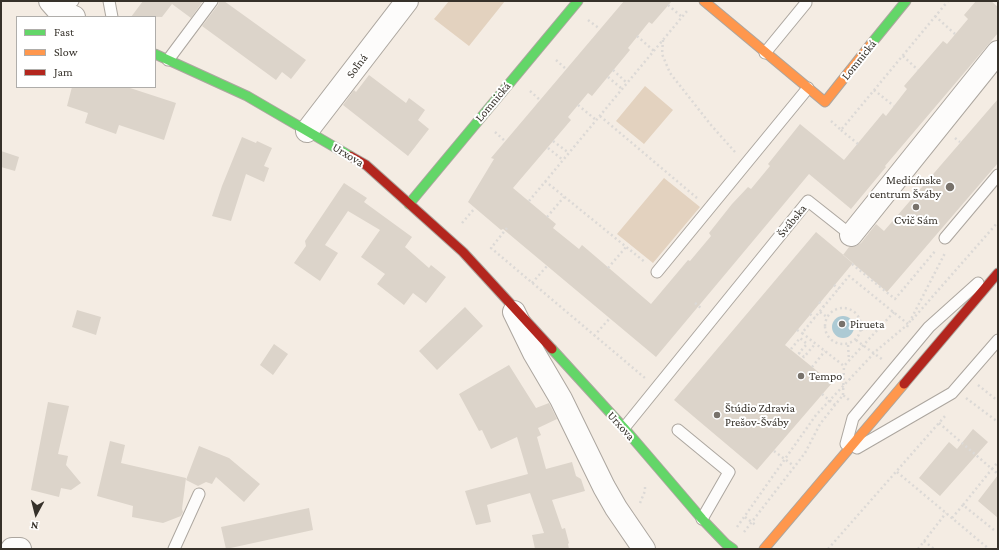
<!DOCTYPE html>
<html>
<head>
<meta charset="utf-8">
<style>
  body { margin:0 }
  #map { position:relative; width:999px; height:550px; overflow:hidden; background:#f4ece3; font-family:"Crimson Pro",serif }
  canvas { display:block }
  .frame { position:absolute; inset:0; border:2px solid #36312a; pointer-events:none }
  .legend { position:absolute; left:16px; top:16px; width:140px; height:72px; box-sizing:border-box; background:#fff; border:1px solid #afadaa; margin:0; padding:5px 7px; list-style:none; font-size:12px; color:#36312a }
  .legend li { display:flex; align-items:center; gap:8px; height:20px }
  .legend b { width:20px; border:1px solid #afadaa }
  .north { position:absolute; left:16px; top:494px; width:40px; height:40px; -webkit-text-stroke:3px #fff; paint-order:stroke; rotate:187deg; font-size:11px; font-weight:700; line-height:16px; text-align:center; color:#36312a }
  .north::after { content:''; display:block; margin:auto; width:14px; height:18px; background:#36312a; clip-path:polygon(50% 0,100% 100%,50% 72%,0 100%) }
</style>
</head>
<body>
<div id="map">
<canvas width="999" height="550"></canvas>
<div class="frame"></div>
<ul class="legend">
<li><b style="height:5px;background:#63d668"></b>Fast</li>
<li><b style="height:5px;background:#ff974d"></b>Slow</li>
<li><b style="height:5px;background:#b3261e"></b>Jam</li>
</ul>
<div class="north">N</div>
</div>
<script>
const ctx = document.querySelector('canvas').getContext('2d');
ctx.lineJoin = 'round';
function fillPath(path, color) { ctx.fillStyle = color; ctx.fill(path, 'evenodd'); }
const shape = rows => new Path2D(rows.map(r => 'M' + r).join(''));
function trace(path, color, width, dash) { ctx.strokeStyle = color; ctx.lineWidth = width; ctx.lineCap = dash ? 'butt' : 'round'; ctx.setLineDash(dash || []); ctx.stroke(path); }
function label(font, color, halo, rows, align = 'center') {
  ctx.font = font + ' "Crimson Pro",serif'; ctx.lineWidth = 4; ctx.setLineDash([]); ctx.textBaseline = 'middle'; ctx.strokeStyle = halo; ctx.fillStyle = color; for (const [text, x, y, turn = 0] of rows) {
    ctx.save(); ctx.translate(x, y); ctx.rotate((+turn || 0) * Math.PI / 180); ctx.textAlign = isNaN(turn) ? turn : align; if (halo) ctx.strokeText(text, 0, 0); ctx.fillText(text, 0, 0); ctx.restore();
  }
}
const green = shape([
  [449,1,505,1,469,46,434,19],
  [645,86,673,110,644,144,616,121],
  [664,178,700,207,653,263,617,234]
]);
const water = shape([
  '832 327a11 11 0 1 1 22 0a11 11 0 1 1-22 0Z'
]);
const building = shape([
  [143,1,203,1,191,18,172,4,162,17,131,17],
  [219,1,224,1,306,60,291,79,282,72,276,80,202,26,218,5],
  [624,1,672,1,652,24,649,22,628,48,630,50,592,96,588,93,568,117,571,120,513,188,556,224,553,228,579,249,582,245,651,304,688,260,690,261,711,236,709,233,732,204,748,187,751,189,770,166,768,164,800,124,844,160,883,113,886,116,907,89,904,86,943,41,947,44,968,19,964,15,976,1,991,1,998,7,998,33,885,166,886,167,851,209,809,174,656,357,503,229,501,230,468,202,494,159,491,158],
  [369,75,406,103,409,98,425,110,418,120,429,129,408,156,343,105,354,90,356,92],
  [72,87,127,87,176,103,164,140,119,125,116,134,85,123,88,113,67,106],
  [998,99,998,163,887,292,843,255,849,247,856,246,861,243,876,224,884,231],
  [242,137,256,143,257,141,272,148,264,166,269,168,264,182,246,174,231,221,212,216,222,186],
  [1,151,19,157,15,171,1,167],
  [344,183,367,198,364,202,412,237,405,247,429,268,431,265,446,277,426,303,413,293,404,305,377,284,385,274,361,257,380,230,348,211,325,245,338,253,320,281,294,263,306,246,305,241],
  [816,232,853,263,785,345,832,383,757,470,674,400],
  [465,307,483,326,437,370,419,351],
  [77,310,101,317,96,335,72,327],
  [274,344,288,354,273,375,260,365],
  [509,365,536,408,549,403,557,419,538,428,541,435,537,437,546,469,572,462,576,476,581,479,585,491,552,500,562,529,565,528,569,543,568,544,569,549,535,549,532,535,544,533,530,493,490,504,487,505,491,522,476,525,465,491,528,474,517,437,491,449,482,430,479,431,459,394],
  [48,402,69,406,58,454,68,456,66,465,81,483,71,490,61,488,59,497,31,490],
  [973,429,988,442,940,496,919,478,949,442,957,449],
  [110,441,125,445,121,463,186,478,182,509,183,512,181,516,163,523,132,517,133,506,97,496],
  [199,446,229,458,260,484,244,502,216,477,212,484,206,482,198,486,186,480],
  [998,475,998,518,978,501],
  [309,508,313,530,226,549,221,527]
]);
const path = shape([
  [668,5,682,17],
  [935,16,955,34],
  [588,20,600,29],
  [637,36,654,51],
  [663,40,662,54,670,73,711,125,735,152],
  [903,56,918,70],
  [556,60,566,69],
  [613,70,627,83],
  [608,77,622,89],
  [874,90,894,106],
  [530,91,540,100],
  [578,105,596,120],
  [600,116,697,198],
  [831,121,841,130,948,1],
  [841,130,858,144],
  [495,132,505,141],
  [955,138,960,142],
  [553,141,569,153],
  [548,148,563,160],
  [545,181,646,263],
  [529,201,687,11],
  [547,217,564,197],
  [462,223,475,208],
  [507,228,491,248,645,378],
  [852,264,895,299,936,250],
  [608,268,626,247],
  [532,283,547,266],
  [834,285,839,289],
  [819,302,824,307],
  [695,303,701,308],
  '825 326a18 18 0 1 1 36 0a18 18 0 1 1-36 0Z',
  [820,312,827,317],
  [894,312,844,366,802,333,849,276,908,324],
  [810,314,815,318],
  [912,320,998,222],
  [907,327,945,253],
  [797,330,802,333],
  [861,330,880,326],
  [594,336,610,318],
  [856,340,883,360],
  [848,345,849,361],
  [791,349,800,338,807,344,799,353,804,357,815,344],
  [812,367,825,351],
  [978,385,998,401],
  [822,394,835,405],
  [843,395,844,366],
  [966,398,998,422],
  [939,423,992,469,998,462],
  [774,451,794,466],
  [897,472,989,549],
  [640,503,645,491,645,486],
  [745,517,757,526],
  [952,518,963,505],
  [737,527,816,415,876,351,907,325],
  [994,530,963,505,992,469,998,474],
  [744,532,805,453,820,424,843,395,849,400],
  [924,541,934,549],
  [828,549,946,415],
  [918,549,946,513]
]);
const lane = shape([
  [109,1,112,17],
  [57,9,73,1],
  [765,53,806,3],
  [168,60,212,1],
  [945,238,998,175],
  [657,272,808,88],
  [624,428,808,201,851,235],
  [678,430,729,472,702,519],
  [846,444,853,418,929,327,978,283],
  [857,448,952,393,998,340],
  [174,549,199,494]
]);
const street = shape([
  [50,1,57,9,74,17],
  [307,131,407,1],
  [851,235,998,52],
  [514,312,534,353,561,399,604,487,616,508,644,549],
  [12,549,20,549]
]);
const fast = shape([
  [871,44,906,1],
  [155,54,247,96,350,156],
  [409,204,578,1],
  [552,349,624,428,702,519,726,544,733,549]
]);
const slow = shape([
  [704,1,825,102,871,44],
  [764,549,904,384]
]);
const jam = shape([
  [350,156,366,165,463,252,552,349],
  [904,384,998,273]
]);
const markers = [
  [950,187,5,"#78726b"],
  [916,207,4,"#78726b"],
  [842,324,4,"#78726b"],
  [801,376,4,"#78726b"],
  [717,415,4,"#78726b"]
];
const streetNames = [
  ["Lomnická",859,60,-51],
  ["Soľná",357,66,-53],
  ["Lomnická",493,102,-50],
  ["Urxova",348,155,31],
  ["Švábska",792,221,-51],
  ["Urxova",621,426,48]
];
const poiNames = [
  ["Medicínske",941,180,"right"],
  ["centrum Šváby",941,194,"right"],
  ["Cvič Sám",916,220,"center"],
  ["Pirueta",850,324],
  ["Tempo",809,376],
  ["Štúdio Zdravia",725,408],
  ["Prešov-Šváby",725,422]
];
fillPath(green, '#e3d2bf');
fillPath(water, '#adcad4');
fillPath(building, '#dcd4ca');
trace(lane, '#aca69f', 13);
trace(street, '#aca69f', 24);
trace(fast, '#aca69f', 11);
trace(slow, '#aca69f', 11);
trace(jam, '#aca69f', 11);
trace(path, '#dcd9d6', 2.5, [2, 3]);
trace(lane, '#fdfcfb', 11);
trace(street, '#fdfcfb', 22);
trace(fast, '#63d668', 9);
trace(slow, '#ff974d', 9);
trace(jam, '#b3261e', 9);
for (const [x, y, r, color] of markers) { const dot = new Path2D(); dot.arc(x, y, r, 0, 2 * Math.PI); ctx.fillStyle = color; ctx.fill(dot); trace(dot, '#fff', 1.5); }
label('12px', '#36312a', '#fff', streetNames);
label('12px', '#36312a', '#fff', poiNames, 'left');
</script>
</body>
</html>
